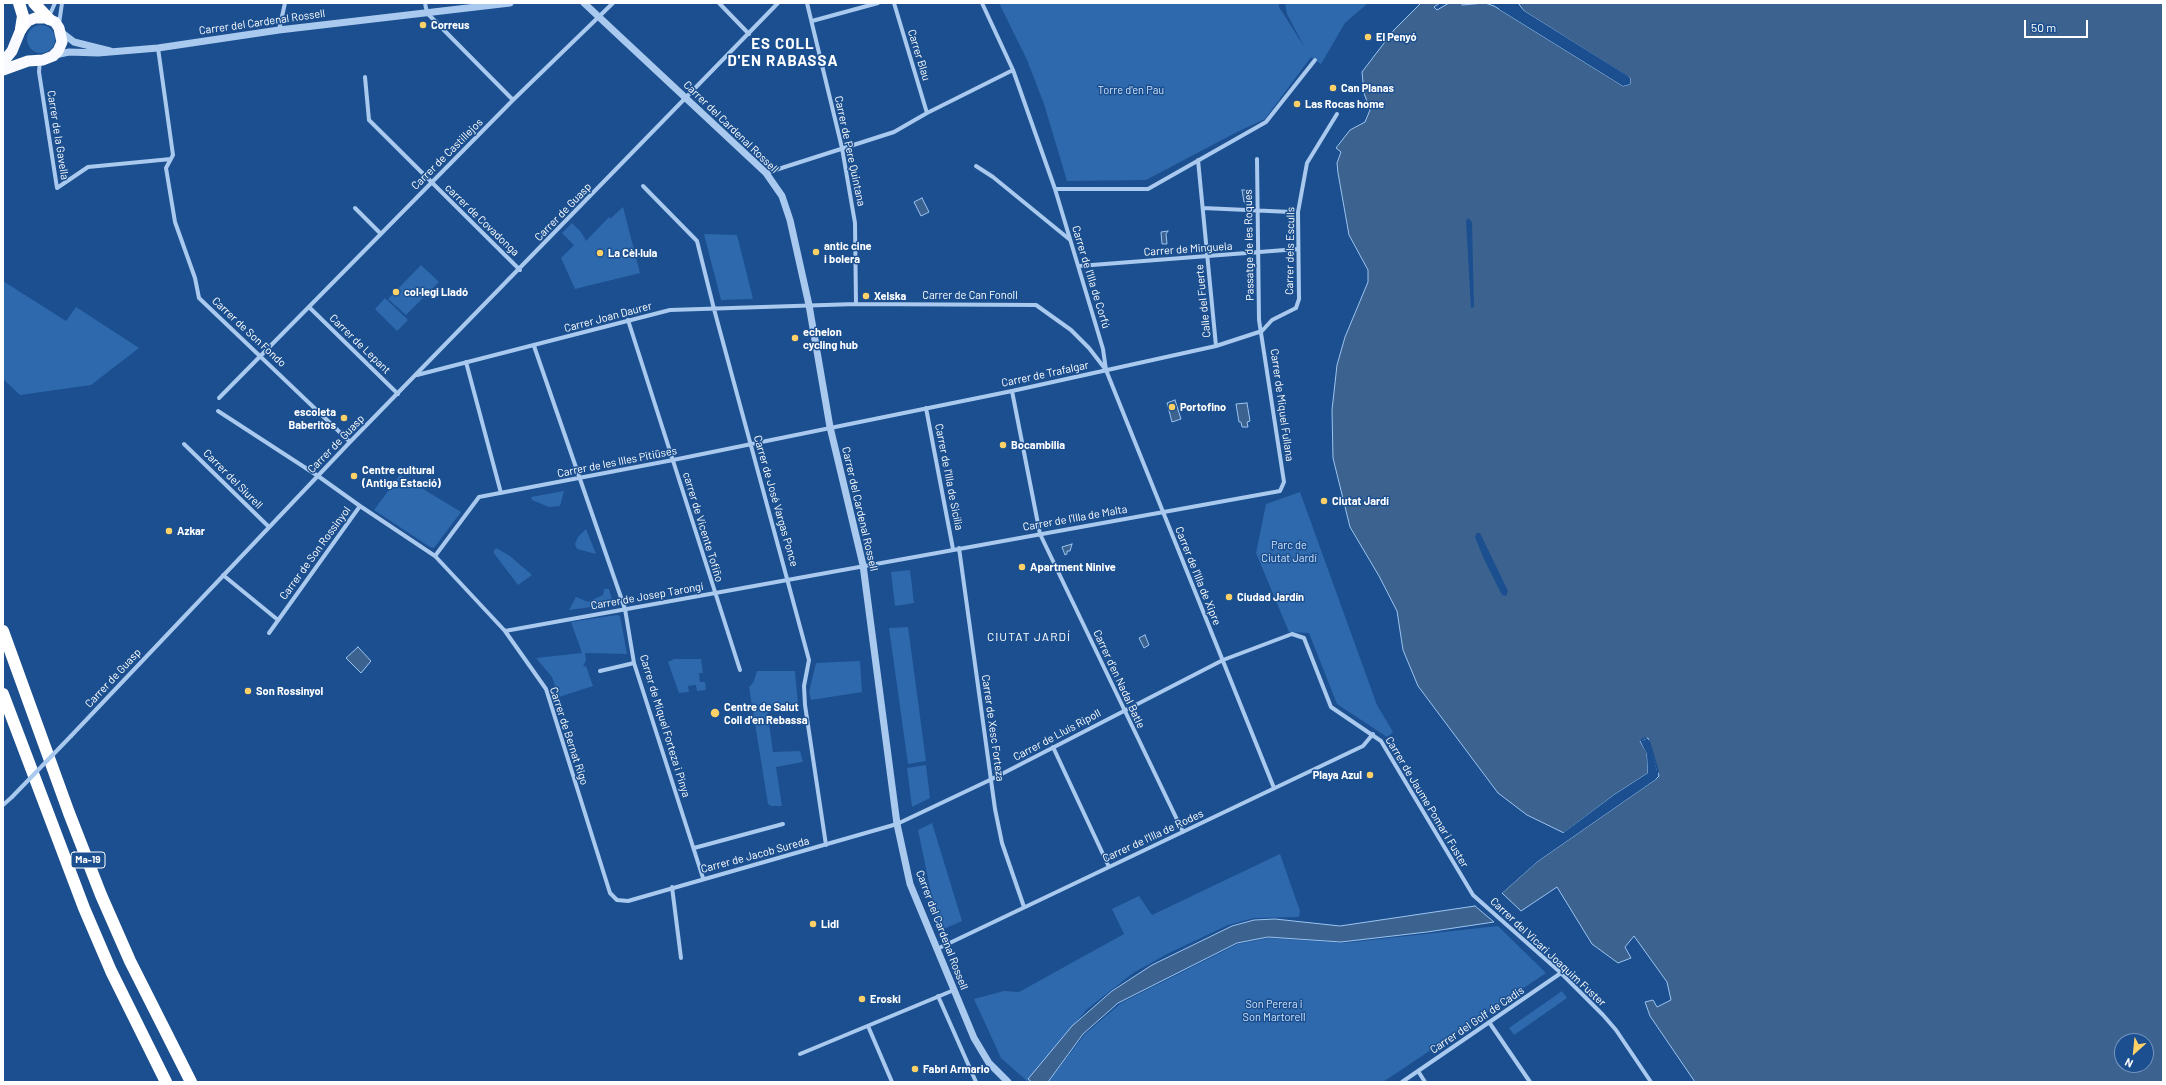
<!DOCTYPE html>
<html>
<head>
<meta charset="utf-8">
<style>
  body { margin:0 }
  #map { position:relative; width:2166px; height:1085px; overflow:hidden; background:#1b4f8f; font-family:Barlow,sans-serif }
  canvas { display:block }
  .frame { position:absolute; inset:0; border:4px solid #fff; pointer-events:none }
  .north { position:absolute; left:2114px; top:1033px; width:40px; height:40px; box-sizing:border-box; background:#1b4f8f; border:1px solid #7695bc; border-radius:50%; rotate:207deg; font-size:11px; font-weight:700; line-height:16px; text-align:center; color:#fff }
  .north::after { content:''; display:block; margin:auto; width:14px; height:18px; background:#ffd166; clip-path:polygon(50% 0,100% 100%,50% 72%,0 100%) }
  .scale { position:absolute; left:2024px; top:20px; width:64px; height:18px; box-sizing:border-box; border:2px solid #fff; border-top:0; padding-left:5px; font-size:12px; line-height:14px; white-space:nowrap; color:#fff; -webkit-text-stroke:3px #1b4f8f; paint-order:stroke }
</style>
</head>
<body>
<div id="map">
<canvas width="2166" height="1085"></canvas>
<div class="frame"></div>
<div class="north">N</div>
<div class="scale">50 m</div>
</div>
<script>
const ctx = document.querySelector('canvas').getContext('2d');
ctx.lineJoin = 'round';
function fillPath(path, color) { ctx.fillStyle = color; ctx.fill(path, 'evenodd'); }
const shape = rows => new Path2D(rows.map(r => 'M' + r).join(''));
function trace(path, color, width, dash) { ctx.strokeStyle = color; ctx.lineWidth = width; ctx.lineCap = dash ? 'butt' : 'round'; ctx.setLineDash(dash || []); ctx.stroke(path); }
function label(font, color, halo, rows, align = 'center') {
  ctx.font = font + ' Barlow,sans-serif'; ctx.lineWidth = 3; ctx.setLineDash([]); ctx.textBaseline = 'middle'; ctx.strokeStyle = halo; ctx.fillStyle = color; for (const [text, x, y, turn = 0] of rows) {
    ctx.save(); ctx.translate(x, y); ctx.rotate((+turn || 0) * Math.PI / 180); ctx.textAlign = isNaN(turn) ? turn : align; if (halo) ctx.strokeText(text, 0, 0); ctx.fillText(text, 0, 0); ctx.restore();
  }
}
const green = shape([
  [999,3,1279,3,1279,7,1305,48,1287,14,1285,3,1368,3,1345,23,1321,64,1311,57,1265,119,1237,132,1146,180,1067,181,1044,104,1027,60],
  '27 39a14 14 0 1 1 28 0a14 14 0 1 1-28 0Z',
  [623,207,640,273,575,289,561,258,574,245,562,233,572,223,581,232,586,241,609,217,610,219],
  [704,234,737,235,753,299,721,300],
  [421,265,439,282,406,315,388,299],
  [3,281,66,321,76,307,139,348,91,385,20,395,3,379],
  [385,298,408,320,397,331,375,309],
  [400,475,461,512,434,548,430,547,374,510],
  [564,491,560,506,549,507,532,500,531,497],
  [1300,492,1377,705,1393,732,1387,737,1337,704,1309,633,1289,632,1256,553,1266,504],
  [586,529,596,554,577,549,575,544,578,537],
  [496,548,510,556,532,575,518,585,493,552],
  [910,570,914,603,895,606,891,572],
  [604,589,609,589,613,604,569,610,576,597,588,602,603,595],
  [617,615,620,616,627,654,585,653,586,660,583,667,552,677,536,658,582,653,571,622],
  [908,627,926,761,908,764,889,628],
  [674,659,701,659,703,673,699,673,700,682,705,682,706,690,697,691,696,685,688,686,689,692,679,693,668,662],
  [860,661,862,692,811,700,809,692,816,663],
  [586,666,593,686,559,697,552,677],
  [757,671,795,671,798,704,767,709,773,752,800,751,803,762,776,767,782,806,771,806,768,804,749,687,753,683],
  [926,765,930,798,912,807,907,768],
  [932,823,962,921,939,931,918,830],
  [1280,854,1300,911,1299,917,1254,918,1228,925,1167,954,1133,973,1086,1010,1028,1082,1001,1058,974,999,1004,991,1019,992,1124,934,1112,909,1139,896,1152,915],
  [1498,926,1546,973,1383,1082,1048,1082,1085,1034,1121,1003,1238,944,1269,938,1344,943],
  [1562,991,1567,998,1514,1035,1509,1028]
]);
const water = shape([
  [1421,3,1440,3,1434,7,1437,10,1449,3,1462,3,1462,5,1485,3,1494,6,1623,86,1630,84,1630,78,1524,11,1518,3,2163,3,2163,1082,1695,1082,1650,1016,1645,1002,1653,1000,1657,1007,1671,1000,1667,982,1634,936,1625,947,1631,958,1618,963,1592,944,1557,887,1521,911,1502,893,1538,861,1656,779,1659,776,1648,738,1640,741,1647,753,1648,773,1614,795,1564,833,1527,815,1498,793,1418,686,1403,650,1397,611,1379,576,1350,527,1333,458,1332,410,1337,365,1345,337,1368,282,1368,270,1349,235,1338,173,1337,163,1341,152,1336,148,1350,130,1365,122,1370,110,1364,93,1362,72,1394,30,1421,3],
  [2122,1041,2146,1041,2146,1065,2122,1065,2122,1041],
  [1242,190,1247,190,1248,202,1244,202,1242,190],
  [922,198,929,212,921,216,914,202,922,198],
  [1168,231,1166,234,1167,244,1162,244,1161,232,1168,231],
  [1175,400,1181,419,1172,422,1167,403,1175,400],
  [1247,403,1250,421,1247,422,1248,427,1242,427,1241,422,1239,422,1236,404,1247,403],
  [1072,544,1070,551,1067,551,1067,554,1065,555,1062,547,1072,544],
  [1145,635,1149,645,1144,648,1139,638,1145,635],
  [358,647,371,661,361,673,346,658,358,647],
  [1475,906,1494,922,1427,932,1341,942,1268,937,1237,943,1118,1003,1083,1034,1048,1082,1032,1082,1028,1079,1072,1026,1112,991,1152,965,1232,926,1254,920,1275,919,1340,926,1475,906]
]);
const pier = shape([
  [1516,3,1524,11,1628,76,1630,78,1630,84,1623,86,1499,9,1501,8,1623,84,1628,83,1626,77,1523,12],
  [1468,218,1472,222,1474,307,1471,308,1466,221],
  [1477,533,1480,533,1508,591,1506,596,1502,595,1483,557,1475,537],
  [1645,737,1650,741,1659,771,1656,779,1538,861,1502,893,1500,891,1537,859,1655,778,1657,771,1648,742,1645,739,1642,741,1648,753,1650,775,1615,797,1565,834,1562,834,1614,795,1648,773,1647,754,1640,740]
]);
const minor = shape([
  [425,3,427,13,513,100],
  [719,3,749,34],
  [807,3,842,148,855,223,856,304],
  [894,3,927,113],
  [982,3,1013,70,1055,189,1148,189,1266,122,1315,60],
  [46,15,51,12,55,3],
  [812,21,878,3],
  [59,24,62,3],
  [279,30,285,3],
  [158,48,173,155,166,168,175,222,195,278,199,298,350,442],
  [40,60,39,72,57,188,88,167,171,159],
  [365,77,369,120,520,270],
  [1198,160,1216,346],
  [976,166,993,177,1069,239],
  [766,173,894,132,927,113,1013,70],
  [643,186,697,241,714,309,809,660,804,686,805,705,826,845],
  [1055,189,1103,349,1106,370,1274,788],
  [355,208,381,234],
  [1203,208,1291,212],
  [1079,266,1298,249],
  [309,307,398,394],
  [628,320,740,670],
  [534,346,625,609,634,663,703,878],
  [466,362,501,493],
  [417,375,670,310,856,304,1036,305,1071,330,1089,348,1106,370],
  [1012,391,1040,534,1183,832],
  [219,398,513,100,613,3],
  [926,408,953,549],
  [218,411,318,476,360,506,269,633],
  [184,444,269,527],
  [360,506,435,556,505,631,546,689,610,893,617,900,628,901,897,824,992,779,1223,660,1292,634,1304,638,1331,707,1381,741,1473,895,1561,973,1603,1015,1616,1030,1651,1082],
  [959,548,995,809,1002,843,1024,907],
  [435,556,479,497,673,460,1012,391,1216,346,1262,331,1272,320,1296,308,1299,299,1298,212,1307,163,1337,114],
  [223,575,278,620],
  [505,631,1280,491,1284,482,1259,320,1257,159],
  [600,671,634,663],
  [71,736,350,442,778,3],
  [1053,747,1109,867],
  [3,805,12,797],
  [694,848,783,824],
  [672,887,681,958],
  [937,949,1363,746,1373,734],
  [938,996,976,1082],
  [1489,1022,1530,1082],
  [868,1026,892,1082],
  [800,1054,954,990],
  [1418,1071,1425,1082],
  [1402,1082,1561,973]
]);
const tertiary = shape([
  [584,3,766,173,782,196,790,220,809,305,830,427,863,565,897,824,910,884,974,1038,989,1063,1008,1082],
  [61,32,74,42,110,51],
  [55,55,69,52,98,53,158,48,279,30,510,3]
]);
const trunk = shape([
  [3,62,12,51,21,29,28,21,35,18,46,18,55,22,59,28,62,42,58,51,53,56,43,60,28,61,3,70]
]);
const motorway = shape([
  [19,3,23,16,21,29],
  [34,3,49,19],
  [3,631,69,813,101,895,130,961,191,1082],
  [3,694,84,908,111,971,166,1082]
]);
const minorBridge = shape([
  [12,797,71,736]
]);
const markers = [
  [423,25,4,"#ffd166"],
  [1368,37,4,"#ffd166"],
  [1333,88,4,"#ffd166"],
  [1297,104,4,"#ffd166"],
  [816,252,4,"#ffd166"],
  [600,253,4,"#ffd166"],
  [396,292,4,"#ffd166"],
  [866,296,4,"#ffd166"],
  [795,338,4,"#ffd166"],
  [1172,407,4,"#ffd166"],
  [344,418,4,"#ffd166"],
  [1003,445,4,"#ffd166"],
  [354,476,4,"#ffd166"],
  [1324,501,4,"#ffd166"],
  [169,531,4,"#ffd166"],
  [1022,567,4,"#ffd166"],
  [1229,597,4,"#ffd166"],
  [248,691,4,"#ffd166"],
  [715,713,5,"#ffd166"],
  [1370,775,4,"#ffd166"],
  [813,924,4,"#ffd166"],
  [862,999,4,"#ffd166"],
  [915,1069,4,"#ffd166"]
];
const shields = [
  [88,860,34]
];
const shieldNames = [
  ["Ma-19",88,860]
];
const streetNames = [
  ["Carrer del Cardenal Rossell",262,22,-8],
  ["Carrer Blau",919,55,73],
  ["Carrer del Cardenal Rossell",731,127,44],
  ["Carrer de la Gavella",58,135,81],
  ["Carrer de Pere Quintana",850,151,78],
  ["Carrer de Castillejos",447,154,-45],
  ["Carrer de Guasp",563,212,-46],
  ["carrer de Covadonga",482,220,44],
  ["Passatge de les Roques",1249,245,-91],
  ["Carrer de Minguela",1188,249,-4],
  ["Carrer dels Esculls",1290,251,-89],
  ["Carrer de l'Illa de Corfú",1091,277,73],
  ["Carrer de Can Fonoll",970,295],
  ["Calle del Fuerte",1203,301,-96],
  ["Carrer Joan Daurer",608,317,-15],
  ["Carrer de Son Fondo",249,332,43],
  ["Carrer de Lepant",360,344,44],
  ["Carrer de Trafalgar",1045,374,-12],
  ["Carrer de Miquel Fullana",1282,405,82],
  ["Carrer de Guasp",336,444,-46],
  ["Carrer de les Illes Pitiüses",617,462,-11],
  ["Carrer de l'Illa de Sicília",949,477,79],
  ["Carrer del Siurell",233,479,45],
  ["Carrer de José Vargas Ponce",776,501,74],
  ["Carrer del Cardenal Rossell",860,509,77],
  ["Carrer de l'Illa de Malta",1075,518,-10],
  ["carrer de Vicente Tofiño",703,527,73],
  ["Carrer de Son Rossinyol",315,553,-54],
  ["Carrer de l'Illa de Xipre",1198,576,68],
  ["Carrer de Josep Tarongí",647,596,-10],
  ["Carrer de Guasp",113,678,-47],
  ["Carrer d'en Nadal Batle",1119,679,65],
  ["Carrer de Miquel Forteza i Pinya",665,726,73],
  ["Carrer de Xesc Forteza",993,728,82],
  ["Carrer de Lluís Ripoll",1057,735,-28],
  ["Carrer de Bernat Rigo",569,736,72],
  ["Carrer de Jaume Pomar i Fuster",1427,802,59],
  ["Carrer de l'Illa de Rodes",1153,836,-25],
  ["Carrer de Jacob Sureda",755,855,-15],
  ["Carrer del Cardenal Rossell",942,930,69],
  ["Carrer del Vicari Joaquim Fuster",1548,952,43],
  ["Carrer del Golf de Cadis",1477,1020,-34]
];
const poiNames = [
  ["Correus",431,25],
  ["El Penyó",1376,37],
  ["Can Planas",1341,88],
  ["Las Rocas home",1305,104],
  ["antic cine",824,246],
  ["i bolera",824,259],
  ["La Cèl·lula",608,253],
  ["col·legi Lladó",404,292],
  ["Xelska",874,296],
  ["echelon",803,332],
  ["cycling hub",803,345],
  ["Portofino",1180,407],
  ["escoleta",336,412,"right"],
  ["Baberitos",336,425,"right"],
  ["Bocambilia",1011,445],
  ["Centre cultural",362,470],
  ["(Antiga Estació)",362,483],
  ["Ciutat Jardí",1332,501],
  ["Azkar",177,531],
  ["Apartment Ninive",1030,567],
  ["Ciudad Jardín",1237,597],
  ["Son Rossinyol",256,691],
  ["Centre de Salut",724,707],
  ["Coll d'en Rebassa",724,720],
  ["Playa Azul",1362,775,"right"],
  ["Lidl",821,924],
  ["Eroski",870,999],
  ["Fabri Armario",923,1069]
];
const parkNames = [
  ["Torre d'en Pau",1131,90],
  ["Parc de",1289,545],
  ["Ciutat Jardí",1289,558],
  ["Son Perera i",1274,1004],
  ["Son Martorell",1274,1017]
];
const neighbourhoodNames = [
  ["CIUTAT JARDÍ",1029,637]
];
const districtNames = [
  ["ES COLL",783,44],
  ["D'EN RABASSA",783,61]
];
fillPath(green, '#2e69ad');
fillPath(water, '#3c6290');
trace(water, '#9cc4f0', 1);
fillPath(pier, '#1b4f8f');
trace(minor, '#a9c9ee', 4);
trace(tertiary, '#a9c9ee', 7);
trace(trunk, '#f8faff', 11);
trace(motorway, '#fff', 12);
trace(minorBridge, '#a9c9ee', 4);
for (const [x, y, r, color] of markers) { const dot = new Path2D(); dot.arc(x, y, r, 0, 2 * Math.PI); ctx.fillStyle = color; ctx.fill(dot); trace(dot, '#1b4f8f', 1.5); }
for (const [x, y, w] of shields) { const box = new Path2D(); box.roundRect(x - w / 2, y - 8, w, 16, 3); ctx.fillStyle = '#1b4f8f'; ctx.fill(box); trace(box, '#fff', 1); }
label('bold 10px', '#fff', null, shieldNames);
label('11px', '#fff', '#1b4f8f', streetNames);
label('bold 11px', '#fff', '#1b4f8f', poiNames, 'left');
label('11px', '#cfe3fa', '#1b4f8f', parkNames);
ctx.letterSpacing = '1px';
label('12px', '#fff', '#1b4f8f', neighbourhoodNames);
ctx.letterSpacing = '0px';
ctx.letterSpacing = '1px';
label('bold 15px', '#fff', '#1b4f8f', districtNames);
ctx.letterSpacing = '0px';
</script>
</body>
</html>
